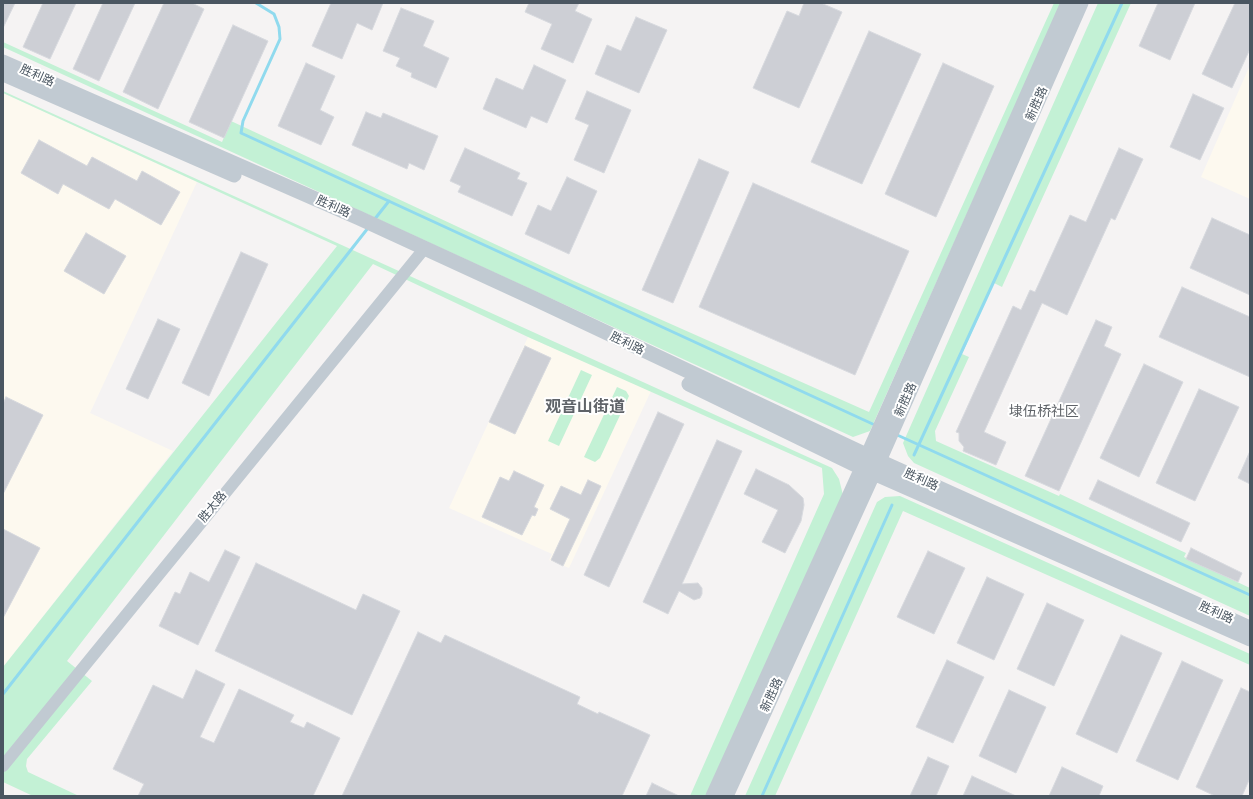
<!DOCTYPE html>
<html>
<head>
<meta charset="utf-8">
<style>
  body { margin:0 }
  #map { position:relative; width:1253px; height:799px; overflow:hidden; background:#f5f3f3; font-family:Arial,sans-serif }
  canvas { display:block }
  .frame { position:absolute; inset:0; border:4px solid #4a5661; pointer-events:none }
</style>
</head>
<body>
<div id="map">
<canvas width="1253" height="799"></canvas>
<div class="frame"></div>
</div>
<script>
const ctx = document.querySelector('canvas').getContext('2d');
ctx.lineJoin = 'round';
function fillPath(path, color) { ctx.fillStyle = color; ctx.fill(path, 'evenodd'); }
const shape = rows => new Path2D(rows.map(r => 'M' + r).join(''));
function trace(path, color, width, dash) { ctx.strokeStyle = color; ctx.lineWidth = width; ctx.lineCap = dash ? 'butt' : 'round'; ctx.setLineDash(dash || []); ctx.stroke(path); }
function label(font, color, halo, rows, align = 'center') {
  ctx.font = font + ' Arial,"Noto Sans SC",sans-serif'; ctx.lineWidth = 4; ctx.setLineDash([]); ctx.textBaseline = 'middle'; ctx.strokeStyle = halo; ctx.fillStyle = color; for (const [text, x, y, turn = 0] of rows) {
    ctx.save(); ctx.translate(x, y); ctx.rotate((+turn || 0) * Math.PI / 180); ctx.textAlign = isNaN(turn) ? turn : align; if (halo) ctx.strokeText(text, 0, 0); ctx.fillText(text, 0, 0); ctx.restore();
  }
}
const commercial = shape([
  [1250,65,1250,199,1201,177],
  [3,93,197,182,90,413,173,451,3,667],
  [528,337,651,391,569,568,549,560,552,554,449,508]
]);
const green = shape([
  [1054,3,1061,3,870,431,853,437,3,47,3,42,222,142,231,121,574,281,869,412],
  [1098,3,1131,3,1002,287,994,283,962,354,969,357,935,431,936,441,1059,496,1060,494,1186,553,1184,557,1250,588,1250,616,914,463,908,456,903,443],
  [3,91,832,468,839,479,843,495,708,796,690,796,754,651,549,560,754,651,824,494,822,468,528,337,373,264,67,661,92,681,27,759,26,766,28,772,79,796,33,796,3,782,3,667,337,246,3,93],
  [581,370,592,375,559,446,548,441],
  [617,387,626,391,629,396,600,458,595,462,584,457],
  [900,496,1250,654,1250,665,903,511,775,796,745,796,877,502,885,497]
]);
const stream = shape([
  [256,3,274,14,279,27,280,39,243,121,241,133,877,426],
  [374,220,389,201],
  [895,434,1250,595],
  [914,455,1122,3],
  [3,694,368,228],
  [762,796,892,505]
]);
const building = shape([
  [3,3,15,3,3,28,3,3],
  [43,3,76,3,50,59,23,47,43,3],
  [103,3,135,3,99,81,73,69,103,3],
  [164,3,192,3,204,9,158,109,123,92,164,3],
  [331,3,383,3,372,30,357,23,342,59,312,46,331,3],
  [529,3,579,3,575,11,592,19,573,63,541,49,552,24,525,12,529,3],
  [804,3,821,3,842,12,799,108,753,88,787,11,799,16,804,3],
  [1158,3,1195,3,1170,60,1139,46,1158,3],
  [1235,3,1250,3,1250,49,1232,88,1202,74,1235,3],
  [401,8,434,21,423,46,449,58,436,88,411,77,412,73,396,66,400,58,383,51,401,8],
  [636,17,667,30,639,93,595,74,607,45,621,51,636,17],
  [233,25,268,41,224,138,189,122,233,25],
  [869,31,921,54,862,184,811,162,869,31],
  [306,63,335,76,320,110,334,117,321,145,278,126,306,63],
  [943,63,994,86,936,217,885,194,943,63],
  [534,65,566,80,547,123,531,116,526,128,483,109,496,78,523,90,534,65],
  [587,91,631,110,604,173,574,160,589,125,575,119,587,91],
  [1193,94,1224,108,1200,160,1170,147,1193,94],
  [366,112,381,118,383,113,438,136,424,170,409,163,407,169,352,145,366,112],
  [39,140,87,166,92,157,137,181,142,171,180,192,161,225,115,199,109,209,63,184,58,194,21,173,39,140],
  [465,148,520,173,517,179,527,183,512,216,458,192,461,186,450,181,465,148],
  [1119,148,1143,159,1115,220,1111,218,1067,315,1042,303,984,432,1006,442,996,465,963,451,964,447,959,441,959,433,956,432,1013,306,1021,310,1030,290,1035,292,1070,215,1086,222,1119,148],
  [699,159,729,172,673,303,642,290,699,159],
  [567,177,597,191,569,254,525,234,538,205,551,211,567,177],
  [753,183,909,251,855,375,699,307,753,183],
  [1212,218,1250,235,1250,295,1190,268,1212,218],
  [86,233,126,256,104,294,64,271,86,233],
  [241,252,268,264,209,396,182,383,241,252],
  [1182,287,1250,317,1250,377,1159,337,1182,287],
  [158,319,180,329,148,399,126,389,158,319],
  [1096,320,1112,327,1104,346,1121,354,1059,491,1025,476,1096,320],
  [525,346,551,358,515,434,489,422,525,346],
  [1144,364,1183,382,1139,477,1100,458,1144,364],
  [1199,389,1239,407,1195,501,1156,483,1199,389],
  [6,397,43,415,3,494,3,404,6,397],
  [658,412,684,424,609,587,584,575,658,412],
  [717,440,742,451,682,584,698,583,702,588,702,594,700,598,694,600,679,591,668,614,643,602,717,440],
  [1250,451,1250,484,1238,478,1250,451],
  [756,469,789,485,803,498,804,505,801,521,785,553,762,542,778,510,744,494,756,469],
  [514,471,544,485,534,507,538,509,535,516,532,515,522,535,482,517,500,477,509,481,514,471],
  [588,480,601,486,563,566,551,560,570,519,550,509,561,486,581,495,588,480],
  [1098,480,1190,523,1181,542,1089,499,1098,480],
  [3,529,40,548,3,618,3,529],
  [1191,548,1242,573,1238,582,1186,559,1191,548],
  [225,550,240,557,198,645,159,626,175,592,180,594,190,572,209,582,225,550],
  [928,551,965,568,934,634,897,617,928,551],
  [256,563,356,610,363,594,400,611,352,715,215,651,256,563],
  [987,577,1024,594,994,660,957,643,987,577],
  [1047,603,1084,620,1054,686,1017,669,1047,603],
  [418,632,441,643,445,635,580,697,577,704,598,714,599,712,650,735,622,796,342,796,418,632],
  [1121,635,1162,653,1117,753,1076,734,1121,635],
  [947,660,984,677,953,743,916,727,947,660],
  [1182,661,1223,680,1178,780,1136,761,1182,661],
  [196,670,225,684,200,737,214,743,239,689,294,715,290,722,304,728,307,722,340,738,313,796,138,796,144,784,113,769,153,685,183,699,196,670],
  [1241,688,1250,692,1250,778,1242,796,1215,796,1196,787,1241,688],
  [1009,690,1046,707,1016,773,979,756,1009,690],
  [928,757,949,766,936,796,910,796,928,757],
  [1062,767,1103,786,1099,796,1049,796,1062,767],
  [972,776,1016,796,963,796,972,776],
  [652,783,679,796,646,796,652,783]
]);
const minor = shape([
  [3,766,424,249]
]);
const tertiary = shape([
  [3,62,359,218,533,298,879,461,1250,628],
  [3,74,234,175],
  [689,384,862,468,1250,639],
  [713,796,862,468,1068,3],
  [726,796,879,461,1081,3]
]);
const streetNames = [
  ["胜利路",37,76,24],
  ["新胜路",1037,104,-66],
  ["胜利路",333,207,24],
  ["胜利路",627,344,26],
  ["新胜路",906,400,-66],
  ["胜利路",921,480,24],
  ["胜太路",213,507,-51],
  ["胜利路",1216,613,24],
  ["新胜路",772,695,-65]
];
const quarterNames = [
  ["埭伍桥社区",1044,412]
];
const districtNames = [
  ["观音山街道",585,408]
];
fillPath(commercial, '#fdf9ef');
fillPath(green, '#c3f1d5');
trace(stream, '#90daee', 3);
fillPath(building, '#cdcfd5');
trace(building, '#d7d9de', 1);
trace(minor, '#c1cad2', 12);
trace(tertiary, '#c1cad2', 15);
label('12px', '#4a5661', '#fff', streetNames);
label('14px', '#5f6368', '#fff', quarterNames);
label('bold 16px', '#5f6368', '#fff', districtNames);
</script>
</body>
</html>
